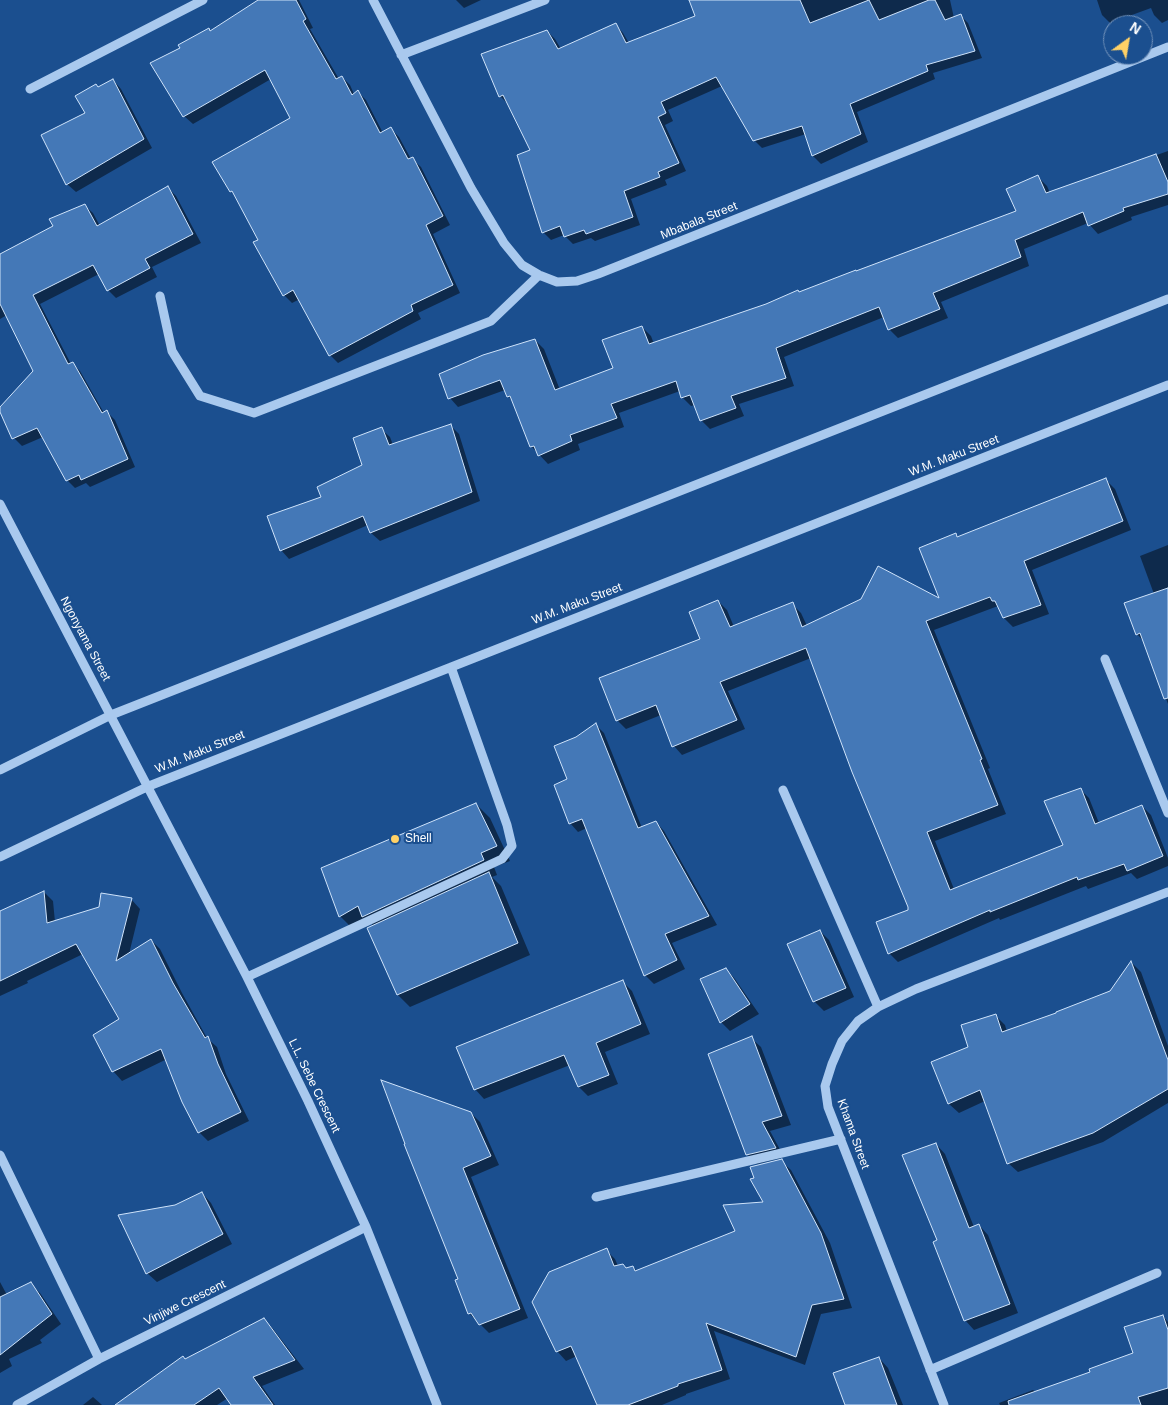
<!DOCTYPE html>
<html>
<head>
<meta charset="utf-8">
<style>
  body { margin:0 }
  #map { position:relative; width:1168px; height:1405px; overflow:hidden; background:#1b4f8f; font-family:Arial,sans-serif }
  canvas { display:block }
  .north { position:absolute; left:1103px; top:15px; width:50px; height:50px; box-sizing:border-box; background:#1b4f8f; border:1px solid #7695bc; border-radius:50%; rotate:32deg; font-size:14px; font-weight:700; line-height:20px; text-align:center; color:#fff }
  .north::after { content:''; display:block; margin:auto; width:18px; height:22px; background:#ffd166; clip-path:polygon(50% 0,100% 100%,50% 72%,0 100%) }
</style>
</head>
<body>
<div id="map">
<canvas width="1168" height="1405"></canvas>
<div class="north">N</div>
</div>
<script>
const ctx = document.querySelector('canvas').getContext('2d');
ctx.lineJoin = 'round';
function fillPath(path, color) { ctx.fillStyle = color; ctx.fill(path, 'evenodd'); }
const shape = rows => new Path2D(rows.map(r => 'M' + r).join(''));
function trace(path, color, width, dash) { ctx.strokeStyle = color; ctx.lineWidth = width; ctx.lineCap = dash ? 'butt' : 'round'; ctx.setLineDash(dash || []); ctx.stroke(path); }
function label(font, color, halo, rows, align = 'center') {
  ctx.font = font + ' Arial,sans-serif'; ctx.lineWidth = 4; ctx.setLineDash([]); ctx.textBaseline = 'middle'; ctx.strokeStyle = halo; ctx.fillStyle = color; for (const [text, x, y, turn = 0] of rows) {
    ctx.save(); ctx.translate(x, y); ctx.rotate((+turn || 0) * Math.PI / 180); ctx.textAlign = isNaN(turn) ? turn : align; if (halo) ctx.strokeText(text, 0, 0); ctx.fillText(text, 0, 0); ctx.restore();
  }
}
const shadow = shape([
  [263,0,299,0,313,28,310,29,339,79,342,77,350,85,354,94,358,92,366,100,383,133,391,129,399,137,411,159,412,159,421,167,450,225,433,234,460,293,418,313,421,319,338,363,330,355,300,299,292,303,284,295,260,241,237,196,231,191,292,118,271,79,193,124,184,116,211,32],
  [456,0,481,0,464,8],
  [720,0,950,0,954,18,961,16,968,23,982,58,933,73,935,79,857,112,868,142,821,164,813,156,806,134,762,148,754,140,722,86,668,110,673,121,665,125,686,171,665,180,667,185,631,199,640,225,595,241,591,238,573,244,564,235,551,240,543,232,531,151,508,104,500,96,547,31,555,39,561,49,616,25,623,33,629,43,696,16],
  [1097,0,1168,0,1168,20,1162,23,1154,15,1151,8,1110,23,1102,15],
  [113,80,121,89,152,148,76,192,67,184,86,114],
  [1168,151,1168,205,1131,217,1132,220,1098,234,1088,223,1024,249,1029,266,941,302,948,318,898,338,889,329,884,317,784,357,794,386,739,404,744,416,710,429,701,420,695,405,691,406,682,397,680,391,619,413,624,427,578,444,580,450,548,464,531,446,514,402,508,396,505,390,458,407,450,398,535,340,544,349,560,390,615,368,642,327,651,336,654,344,799,293,1017,211,1038,177,1047,186,1050,193],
  [168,188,176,196,201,243,152,267,157,277,116,298,108,290,99,274,40,304,71,364,72,363,80,371,104,413,107,412,115,420,135,467,90,487,86,483,75,488,67,480,43,437,22,446,14,438,0,409,35,371,7,315,0,319,0,254,1,255,54,226,84,205,93,213,100,226],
  [451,426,459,434,480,501,380,541,371,533,368,525,289,559,281,550,322,497,364,466,381,429,390,437,393,445],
  [1106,480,1115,489,1131,530,1032,570,1049,614,1013,627,1004,618,998,606,934,630,990,768,988,769,1006,814,935,841,954,889,1065,846,1080,789,1089,798,1099,823,1142,806,1151,815,1168,858,1168,866,1137,879,1131,873,1088,889,1086,886,1000,920,999,918,898,962,889,953,909,907,811,658,728,691,745,729,682,755,674,746,661,715,626,729,617,720,702,639,718,601,727,610,734,627,792,604,801,613,807,626,941,600,956,535,959,538],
  [1168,545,1168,704,1145,643,1137,634,1154,594,1140,556],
  [595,724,604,733,642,828,656,822,664,831,717,925,672,943,685,969,654,984,645,975,587,828,578,832,570,823,569,779,576,738],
  [476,804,490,818,510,861,494,867,497,875,492,877,501,886,530,955,410,1007,398,995,374,926,369,922,354,930,340,916],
  [44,892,53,901,55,922,131,899,140,909,129,954,151,940,160,949,182,993,207,1038,217,1047,226,1074,249,1121,208,1141,199,1132,167,1059,122,1081,113,1071,95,1035,120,1020,83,954,27,981,28,983,0,996,0,914],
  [820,931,829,940,854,997,824,1011,814,1001],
  [1132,963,1141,972,1168,1046,1168,1103,1103,1142,1018,1172,1008,1163,985,1101,959,1113,949,1104,933,1063,970,1048,996,1016,1005,1025,1007,1032,1058,1014,1110,992],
  [726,969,735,979,759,1014,730,1031,721,1022],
  [623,982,632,991,650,1034,605,1052,618,1084,588,1096,579,1087,570,1065,484,1099,475,1089],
  [751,1038,761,1047,791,1125,770,1131,784,1157,757,1164,747,1154],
  [471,1113,480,1122,499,1165,471,1177,528,1318,489,1333,469,1313,459,1280,407,1145],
  [936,1144,945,1154,974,1227,979,1225,988,1235,1018,1313,974,1330,965,1320,939,1241],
  [781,1161,791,1170,830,1243,852,1308,821,1314,805,1365,714,1331,730,1379,686,1394,686,1395,662,1405,598,1405,577,1356,566,1361,557,1351,606,1250,615,1259,618,1266,627,1269,633,1267,637,1271,736,1231,765,1203],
  [202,1193,211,1203,232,1244,157,1282,147,1273],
  [0,1282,7,1295,30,1284,40,1293,61,1324,40,1340,42,1343,9,1359,12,1366,0,1373],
  [1163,1316,1168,1322,1168,1405,1000,1405,999,1403,1033,1390,1036,1392,1091,1373,1134,1354],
  [264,1319,273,1329,304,1369,262,1386,275,1405,232,1405,228,1398,217,1405,117,1405,186,1360],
  [879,1358,888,1368,903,1405,846,1405],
  [93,1397,102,1405,83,1405]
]);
const building = shape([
  [258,0,296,0,306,19,303,21,336,79,342,76,352,95,358,90,380,133,391,127,408,159,413,157,443,216,426,225,453,285,411,305,413,311,329,356,293,290,283,296,253,242,258,240,232,191,230,192,212,162,290,118,265,70,183,117,150,63,180,48,178,45,209,28,210,31,258,0],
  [689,0,800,0,810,23,869,0,879,20,929,0,935,0,945,20,961,14,975,51,926,65,928,71,850,104,861,134,812,156,802,126,753,141,716,77,661,102,666,113,658,117,679,163,658,172,660,177,624,191,633,217,586,234,584,230,564,237,560,226,542,233,517,155,530,150,503,95,499,97,481,54,547,30,558,49,616,23,626,43,695,16,689,0],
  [113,79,144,139,66,185,41,135,85,113,75,96,96,84,98,87,113,79],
  [1156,154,1168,182,1168,194,1123,208,1124,211,1088,226,1083,212,1015,240,1021,257,933,293,940,309,888,330,879,307,776,348,786,378,731,396,736,408,700,421,690,395,681,398,676,381,611,404,617,418,570,435,572,441,538,456,534,446,530,447,510,396,507,397,500,380,448,399,439,374,483,355,535,339,555,390,613,368,602,340,642,326,649,344,766,304,798,290,799,292,856,270,856,271,1016,211,1006,189,1038,175,1046,193,1156,154],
  [168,186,193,234,145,259,150,268,107,291,93,265,33,295,68,364,73,362,102,413,107,410,128,459,81,480,79,475,66,481,37,428,12,439,0,412,0,407,33,371,0,304,0,254,53,226,49,219,85,204,97,226,168,186],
  [451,424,472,492,370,533,363,516,280,551,267,516,321,497,317,487,362,465,353,438,382,427,389,445,451,424],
  [1106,478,1123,521,1024,561,1041,605,1003,618,995,601,992,601,990,597,926,621,982,759,980,760,998,805,927,832,950,890,1063,845,1044,801,1081,788,1095,824,1142,805,1163,856,1127,871,1124,864,1078,880,1077,877,990,912,990,910,888,954,876,922,908,910,908,907,852,772,806,648,720,682,737,720,672,747,656,705,616,721,599,678,700,639,689,612,718,600,730,627,793,602,802,627,861,599,878,566,939,598,919,548,956,533,957,537,1106,478],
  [1168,588,1168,698,1164,699,1140,633,1136,635,1124,603,1168,588],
  [596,723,638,828,656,821,709,916,665,934,677,960,644,976,582,819,569,824,554,785,567,779,554,746,576,737,596,723],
  [476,803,497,846,481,853,484,860,362,917,358,906,339,917,321,868,476,803],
  [489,872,518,943,397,995,367,928,489,872],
  [44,891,47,923,99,907,101,893,132,898,116,961,151,939,173,983,205,1038,208,1036,218,1064,241,1112,198,1133,182,1102,161,1049,112,1072,93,1035,119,1019,76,944,0,981,0,911,44,891],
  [820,930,846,988,813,1002,787,944,820,930],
  [1131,961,1168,1060,1168,1089,1093,1133,1007,1164,980,1090,948,1104,931,1062,968,1047,961,1025,996,1014,1002,1032,1056,1013,1056,1012,1110,991,1131,961],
  [726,968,750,1004,720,1023,700,979,726,968],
  [623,980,641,1024,596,1043,609,1075,578,1087,564,1055,474,1090,456,1047,623,980],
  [752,1036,782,1116,762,1122,776,1148,746,1155,708,1054,752,1036],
  [381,1080,471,1112,491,1156,463,1168,520,1309,479,1325,471,1313,468,1314,455,1280,458,1279,404,1144,405,1144,381,1080],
  [936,1143,969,1228,979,1224,1010,1304,964,1321,933,1242,937,1240,902,1155,936,1143],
  [782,1159,821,1233,844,1299,812,1305,796,1357,706,1323,722,1370,678,1384,678,1386,628,1405,597,1405,571,1346,556,1352,532,1302,549,1272,607,1248,614,1266,623,1264,626,1268,633,1266,635,1271,735,1231,723,1205,763,1202,750,1179,754,1178,750,1167,782,1159],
  [202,1192,223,1234,146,1274,118,1215,175,1205,202,1192],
  [31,1282,52,1314,0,1355,0,1297,31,1282],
  [1163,1315,1168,1330,1168,1388,1138,1397,1141,1405,1009,1405,1008,1401,1090,1372,1089,1369,1133,1353,1124,1327,1163,1315],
  [264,1318,295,1360,253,1377,273,1405,231,1405,219,1388,194,1405,115,1405,183,1356,185,1359,264,1318],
  [879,1357,897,1405,845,1405,833,1373,879,1357]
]);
const minor = shape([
  [373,0,471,188,504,243,522,265,539,275,557,282,577,281,598,274,1168,47],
  [401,55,545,0],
  [30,89,203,0],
  [160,296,172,351,200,396,254,413,491,321,539,275],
  [0,504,247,977,308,1101,366,1227,437,1405],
  [1105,659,1168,813],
  [0,770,111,715,1168,299],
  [783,790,878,1007],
  [0,857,149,786,1168,385],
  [247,977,502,859,512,846,507,825,451,667],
  [0,1155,99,1359],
  [596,1197,841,1139],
  [930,1370,1157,1273],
  [17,1405,99,1359,366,1227],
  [944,1405,828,1107,825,1086,832,1064,842,1041,858,1021,878,1007,916,989,1168,892]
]);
const markers = [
  [395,839,5,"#ffd166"]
];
const streetNames = [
  ["Mbabala Street",699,221,-22],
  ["W.M. Maku Street",954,456,-21],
  ["W.M. Maku Street",577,604,-21],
  ["Ngonyama Street",85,639,62],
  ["W.M. Maku Street",200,752,-22],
  ["L.L. Sebe Crescent",314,1086,64],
  ["Khama Street",853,1134,70],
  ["Vinjiwe Crescent",185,1303,-26]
];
const poiNames = [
  ["Shell",405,839]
];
fillPath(shadow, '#0007');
fillPath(building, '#4478b7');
trace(building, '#cfe3fa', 1);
trace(minor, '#a9c9ee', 9);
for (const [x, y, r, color] of markers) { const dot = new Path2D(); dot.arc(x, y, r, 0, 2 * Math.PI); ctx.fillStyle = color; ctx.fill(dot); trace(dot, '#1b4f8f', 2); }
label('12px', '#fff', '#1b4f8f', streetNames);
label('12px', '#fff', '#1b4f8f', poiNames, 'left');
</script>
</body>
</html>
